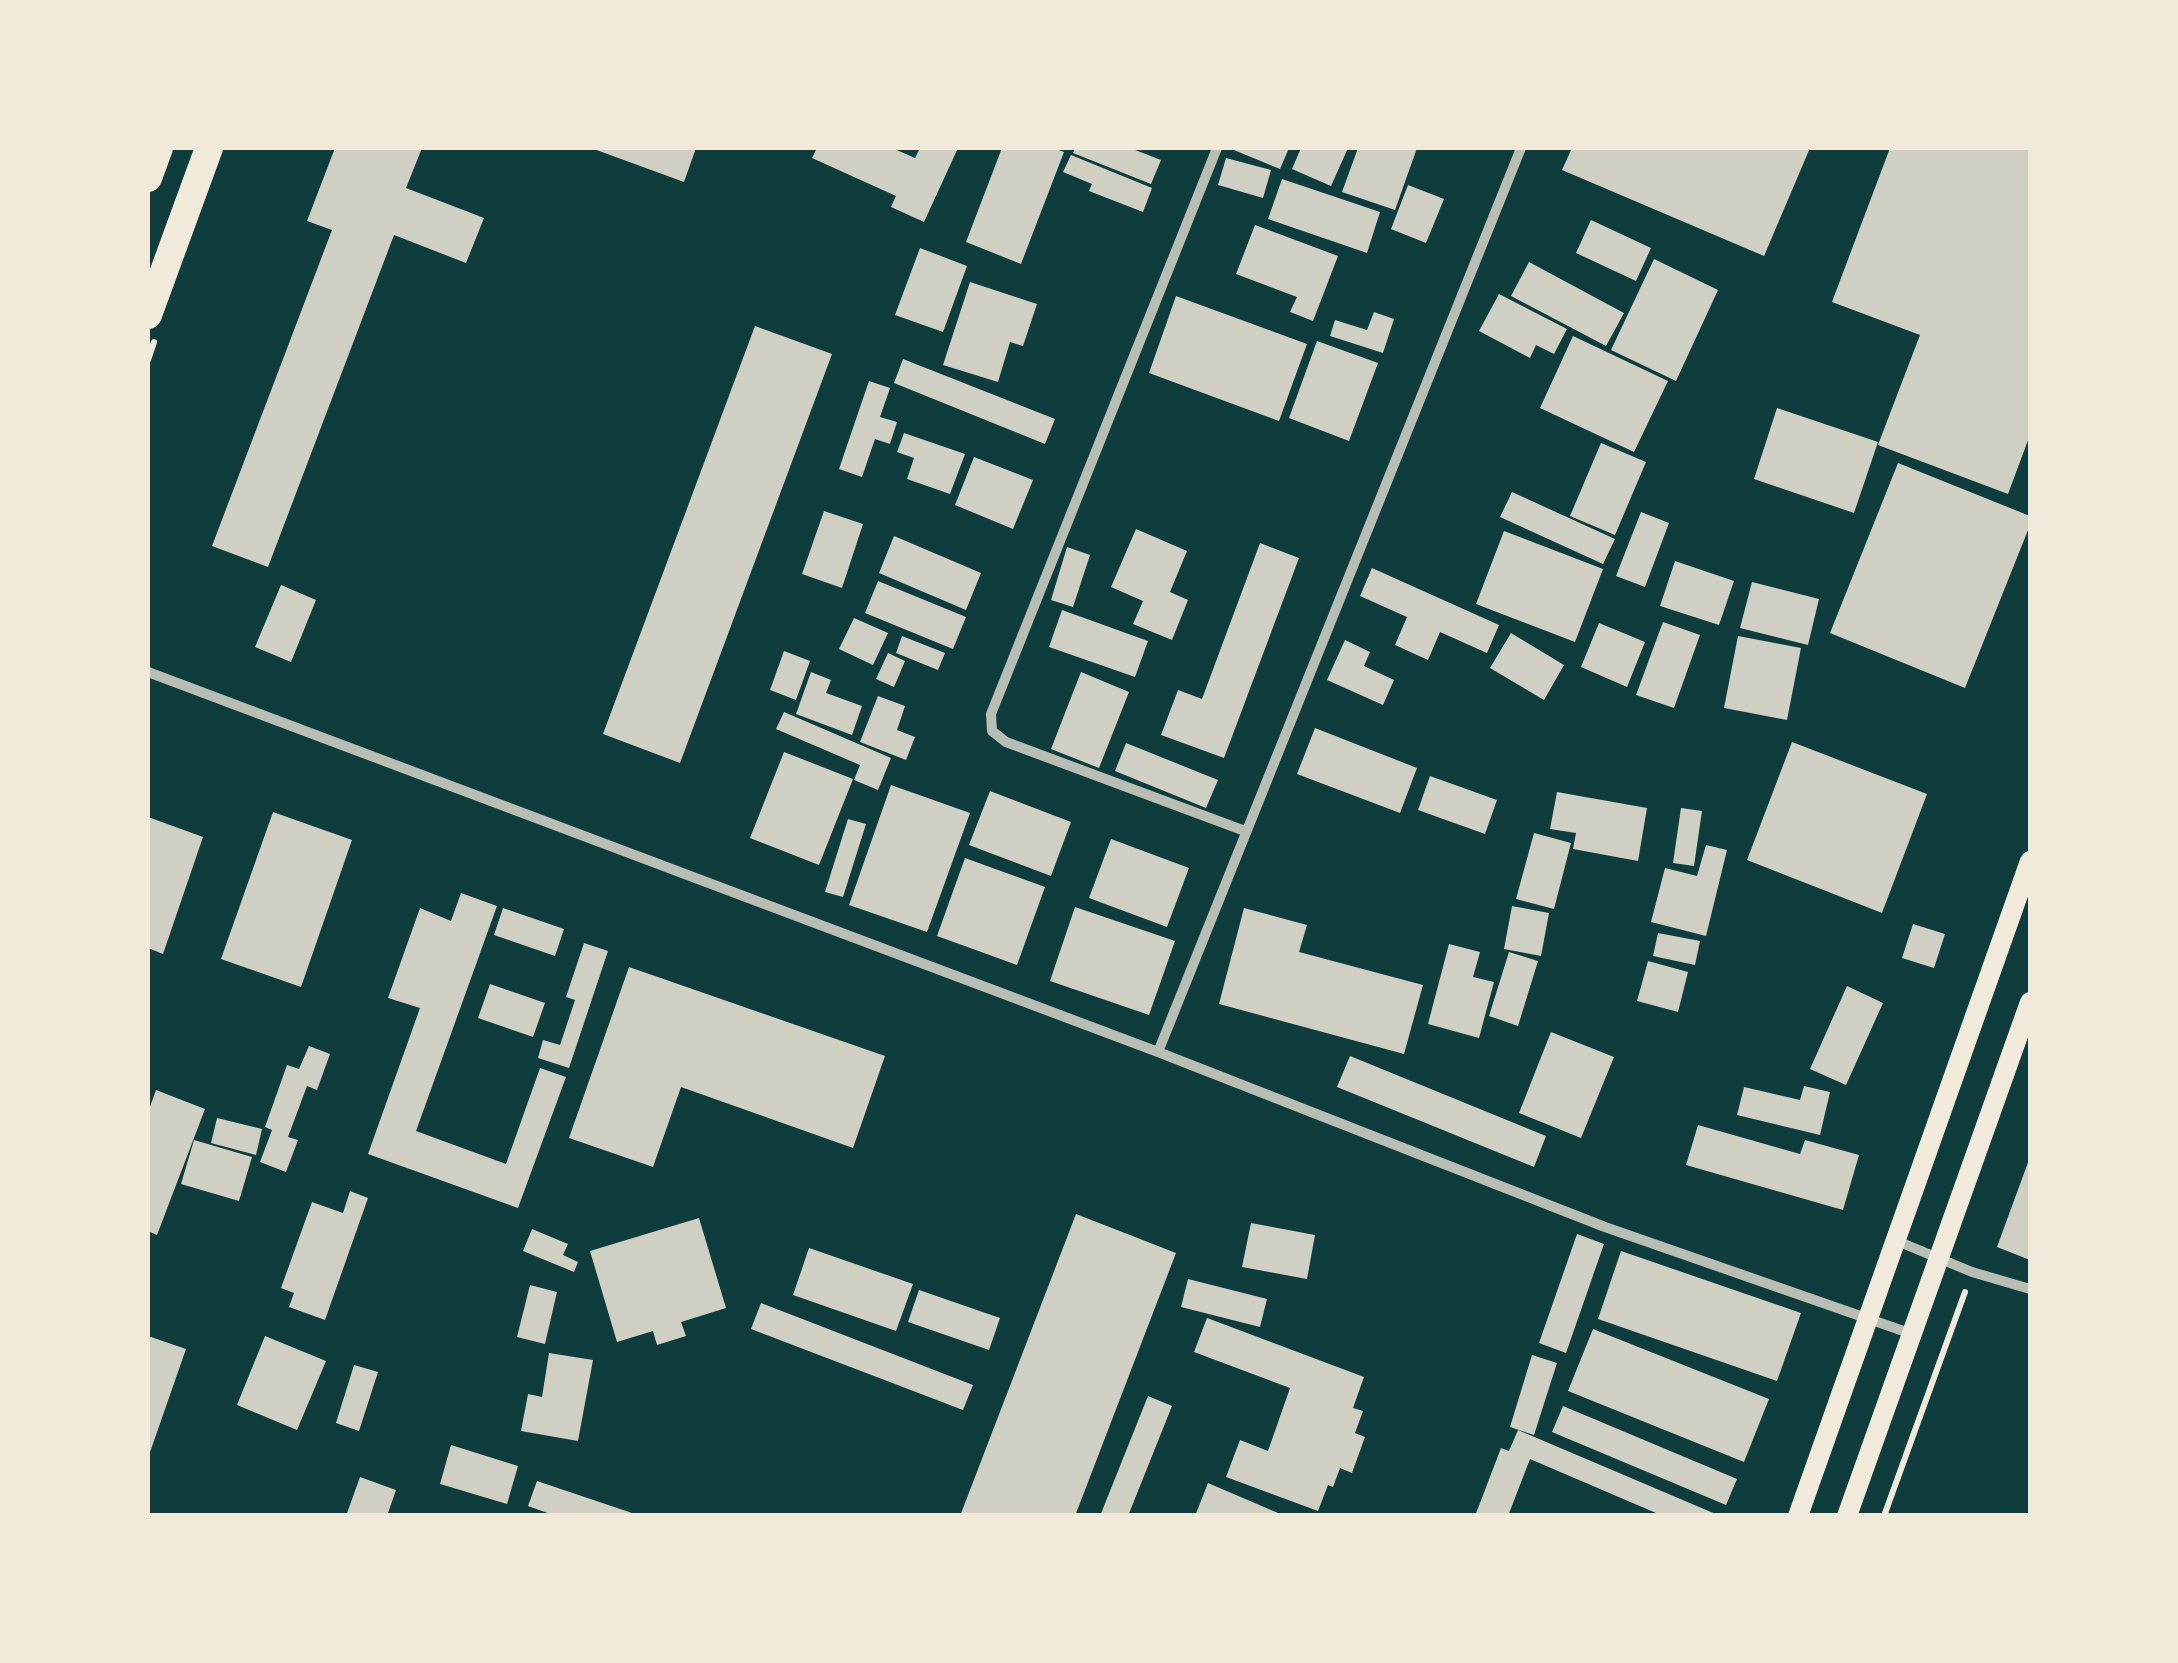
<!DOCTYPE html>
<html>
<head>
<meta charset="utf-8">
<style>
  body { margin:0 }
  #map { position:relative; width:2178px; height:1663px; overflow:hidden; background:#0f3d3e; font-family:Raleway,sans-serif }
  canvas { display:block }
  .frame { position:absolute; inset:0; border:150px solid #f1e9da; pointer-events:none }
</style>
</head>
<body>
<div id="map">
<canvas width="2178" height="1663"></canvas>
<div class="frame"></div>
</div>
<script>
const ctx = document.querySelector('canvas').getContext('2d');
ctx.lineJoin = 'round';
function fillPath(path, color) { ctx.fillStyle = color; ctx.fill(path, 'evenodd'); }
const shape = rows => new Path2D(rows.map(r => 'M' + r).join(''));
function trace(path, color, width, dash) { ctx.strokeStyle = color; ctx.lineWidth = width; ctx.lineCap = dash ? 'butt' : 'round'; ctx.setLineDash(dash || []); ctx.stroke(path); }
const building = shape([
  [335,148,422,148,406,188,484,218,466,263,394,235,268,567,212,546,332,230,307,221],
  [591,148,696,148,684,182],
  [817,148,892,148,915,158,920,148,958,148,924,222,891,207,896,196,812,158],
  [1002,148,1054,148,1064,152,1021,264,966,242],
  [1075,148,1130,148,1161,160,1151,184,1073,153],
  [1229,148,1289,148,1280,169],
  [1301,148,1348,148,1331,186,1292,169],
  [1358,148,1417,148,1395,210,1342,192],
  [1572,148,1810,148,1764,256,1562,170],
  [1890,148,2030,148,2030,435,2008,494,1878,445,1920,335,1832,302],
  [1071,155,1152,188,1143,212,1089,191,1092,184,1063,172],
  [1226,158,1271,170,1263,198,1218,185],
  [1282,179,1380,212,1367,253,1268,219],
  [1408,185,1444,199,1426,243,1391,229],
  [1591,220,1651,248,1636,281,1576,253],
  [1255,225,1338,256,1313,321,1290,312,1297,297,1236,274],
  [920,248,967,266,943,332,895,315],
  [1654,259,1718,290,1676,381,1611,350],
  [1529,262,1624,313,1606,346,1511,296],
  [970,282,1037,304,1023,346,1010,342,998,382,943,365],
  [1499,294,1567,329,1554,354,1536,345,1530,358,1479,331],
  [1176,296,1307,344,1279,421,1149,373],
  [1374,312,1394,319,1383,353,1330,336,1335,320,1367,330],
  [755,326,832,354,680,763,603,734],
  [1573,336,1668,381,1634,452,1540,408],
  [1317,341,1378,363,1349,441,1289,418],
  [903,359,1055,419,1045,444,894,383],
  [869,381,890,388,880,417,897,422,890,444,875,439,862,477,839,469],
  [1777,408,1878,442,1854,513,1754,479],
  [904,433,965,454,950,494,907,479,914,458,897,452],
  [1601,443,1646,462,1615,535,1570,516],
  [974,457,1033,480,1013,529,955,505],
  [1898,463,2030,516,2030,525,1965,688,1830,633],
  [1512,492,1615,539,1603,564,1500,517],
  [824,511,863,524,842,588,802,574],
  [1641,512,1669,523,1645,587,1616,576],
  [1136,529,1187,551,1170,592,1188,600,1172,640,1133,624,1143,601,1111,587],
  [1504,531,1603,569,1575,642,1476,604],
  [894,536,981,573,966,610,879,573],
  [1260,543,1299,558,1224,758,1161,735,1178,690,1202,699],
  [1067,547,1090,555,1073,607,1051,600],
  [1675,561,1734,581,1719,625,1660,606],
  [1372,568,1499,625,1487,653,1440,632,1428,660,1395,645,1407,617,1360,596],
  [878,581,966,617,953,649,865,613],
  [1752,582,1819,599,1808,645,1740,628],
  [281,585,316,600,291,662,255,647],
  [1062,610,1148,641,1135,677,1049,647],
  [854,618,888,633,873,665,839,649],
  [1663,622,1700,635,1674,708,1636,695],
  [1599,623,1645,642,1627,687,1581,667],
  [1511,633,1564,665,1544,700,1490,668],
  [902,636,945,653,938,670,896,653],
  [1738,636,1801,648,1787,720,1724,708],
  [1345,640,1370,652,1364,666,1394,680,1383,705,1327,680],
  [784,651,810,661,796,700,770,690],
  [888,653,905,661,894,687,876,679],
  [811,672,831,680,826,693,862,706,852,735,796,714],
  [1081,672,1129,692,1099,768,1051,749],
  [878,696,905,706,897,730,915,737,906,760,860,742],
  [784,712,891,758,878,790,854,780,860,765,776,729],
  [1315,728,1417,768,1400,813,1297,774],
  [1792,742,1927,794,1882,913,1747,860],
  [1126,743,1218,780,1206,808,1115,771],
  [784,752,853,779,819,865,750,838],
  [1430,776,1497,800,1485,834,1418,810],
  [891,785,970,813,927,932,849,905],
  [990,791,1071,822,1051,876,969,845],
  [1557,792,1647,808,1638,861,1573,849,1576,833,1550,829],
  [1681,808,1702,811,1694,866,1673,863],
  [273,812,352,840,301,987,221,959],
  [148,817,203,837,163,954,148,948],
  [848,819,866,824,843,897,825,892],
  [1534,833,1571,843,1554,909,1516,899],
  [1111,839,1189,868,1167,927,1089,898],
  [1706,845,1727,850,1706,936,1651,922,1665,868,1697,876],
  [965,858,1045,887,1017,965,937,936],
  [461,893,497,906,416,1131,506,1164,540,1068,566,1077,518,1208,368,1154,420,1008,388,998,420,908,451,921],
  [1512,906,1549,913,1541,956,1504,949],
  [1075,907,1175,941,1149,1015,1050,981],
  [503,908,564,929,555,956,494,935],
  [1244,908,1307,925,1299,952,1423,985,1404,1054,1219,1004],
  [1913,924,1945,934,1934,968,1902,958],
  [1658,933,1700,941,1695,965,1653,956],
  [584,943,608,951,569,1068,538,1058,543,1040,560,1045,575,1000,566,997],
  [1449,944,1480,952,1473,977,1494,982,1479,1038,1428,1024],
  [1509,952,1538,961,1518,1026,1489,1016],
  [1648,961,1688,972,1678,1012,1637,1001],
  [629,967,885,1056,853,1148,681,1087,653,1167,569,1138],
  [490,984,545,1003,533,1037,478,1018],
  [1847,986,1883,1003,1846,1085,1810,1069],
  [1551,1032,1614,1057,1581,1138,1519,1113],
  [309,1046,330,1054,317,1090,307,1086,288,1137,298,1140,286,1172,260,1162,272,1130,265,1127,287,1065,299,1069],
  [1350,1056,1546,1136,1534,1167,1337,1087],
  [1804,1086,1830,1092,1820,1135,1737,1115,1744,1087,1800,1100],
  [156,1090,205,1109,157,1235,148,1231,148,1112],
  [217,1118,262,1129,256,1155,211,1143],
  [1698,1125,1800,1154,1805,1140,1859,1155,1843,1210,1686,1165],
  [194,1140,252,1157,239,1201,181,1184],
  [2030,1157,2030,1260,1997,1247],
  [350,1191,368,1198,325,1320,289,1307,294,1293,281,1288,312,1202,343,1213],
  [1076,1214,1176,1253,1075,1516,960,1516],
  [699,1218,726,1308,681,1322,686,1336,657,1345,653,1331,617,1342,590,1251],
  [1251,1223,1315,1235,1307,1279,1242,1267],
  [532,1229,568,1244,563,1255,578,1262,574,1272,523,1251],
  [1577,1234,1604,1244,1566,1353,1539,1343],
  [809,1248,913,1284,896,1331,793,1295],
  [1621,1251,1801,1313,1777,1381,1598,1319],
  [1188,1279,1267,1299,1260,1327,1181,1307],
  [530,1285,557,1292,545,1344,517,1337],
  [919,1290,1000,1318,989,1350,908,1322],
  [761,1303,973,1385,963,1410,751,1329],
  [1207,1318,1364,1377,1353,1408,1363,1411,1355,1433,1365,1437,1352,1473,1340,1468,1333,1487,1328,1485,1318,1511,1226,1477,1240,1440,1268,1451,1290,1388,1194,1352],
  [1593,1329,1769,1399,1744,1462,1568,1391],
  [148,1336,186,1349,148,1458],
  [265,1336,326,1361,297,1430,237,1405],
  [549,1353,593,1360,578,1441,521,1431,528,1394,542,1397],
  [1532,1355,1557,1363,1534,1435,1510,1427],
  [354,1365,378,1372,359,1431,336,1423],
  [1148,1396,1172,1406,1128,1516,1100,1516],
  [1563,1406,1737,1479,1726,1505,1552,1432],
  [1518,1430,1718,1515,1718,1516,1663,1516,1530,1459,1508,1516,1475,1516,1501,1448,1509,1451],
  [451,1445,518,1466,507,1504,440,1484],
  [360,1477,396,1490,387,1516,346,1516],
  [537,1481,638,1515,638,1516,556,1516,528,1506],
  [1208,1483,1285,1516,1195,1516]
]);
const path = shape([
  [148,360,154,342],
  [1884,1516,1965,1292]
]);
const minor = shape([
  [1217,148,991,714,992,731,1006,742,1245,831],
  [148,672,1158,1052,1605,1227,1912,1334],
  [1158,1052,1521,148],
  [1897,1241,1972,1272,2030,1289]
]);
const secondary = shape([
  [1798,1516,2030,861],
  [1847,1516,2030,1002]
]);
const trunk = shape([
  [148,178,159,148],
  [148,315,209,148]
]);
fillPath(building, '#cfcfc3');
trace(path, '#f1e9da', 6);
trace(minor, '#b8beb3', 10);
trace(secondary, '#f1e9da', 20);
trace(trunk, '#f1e9da', 28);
</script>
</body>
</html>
